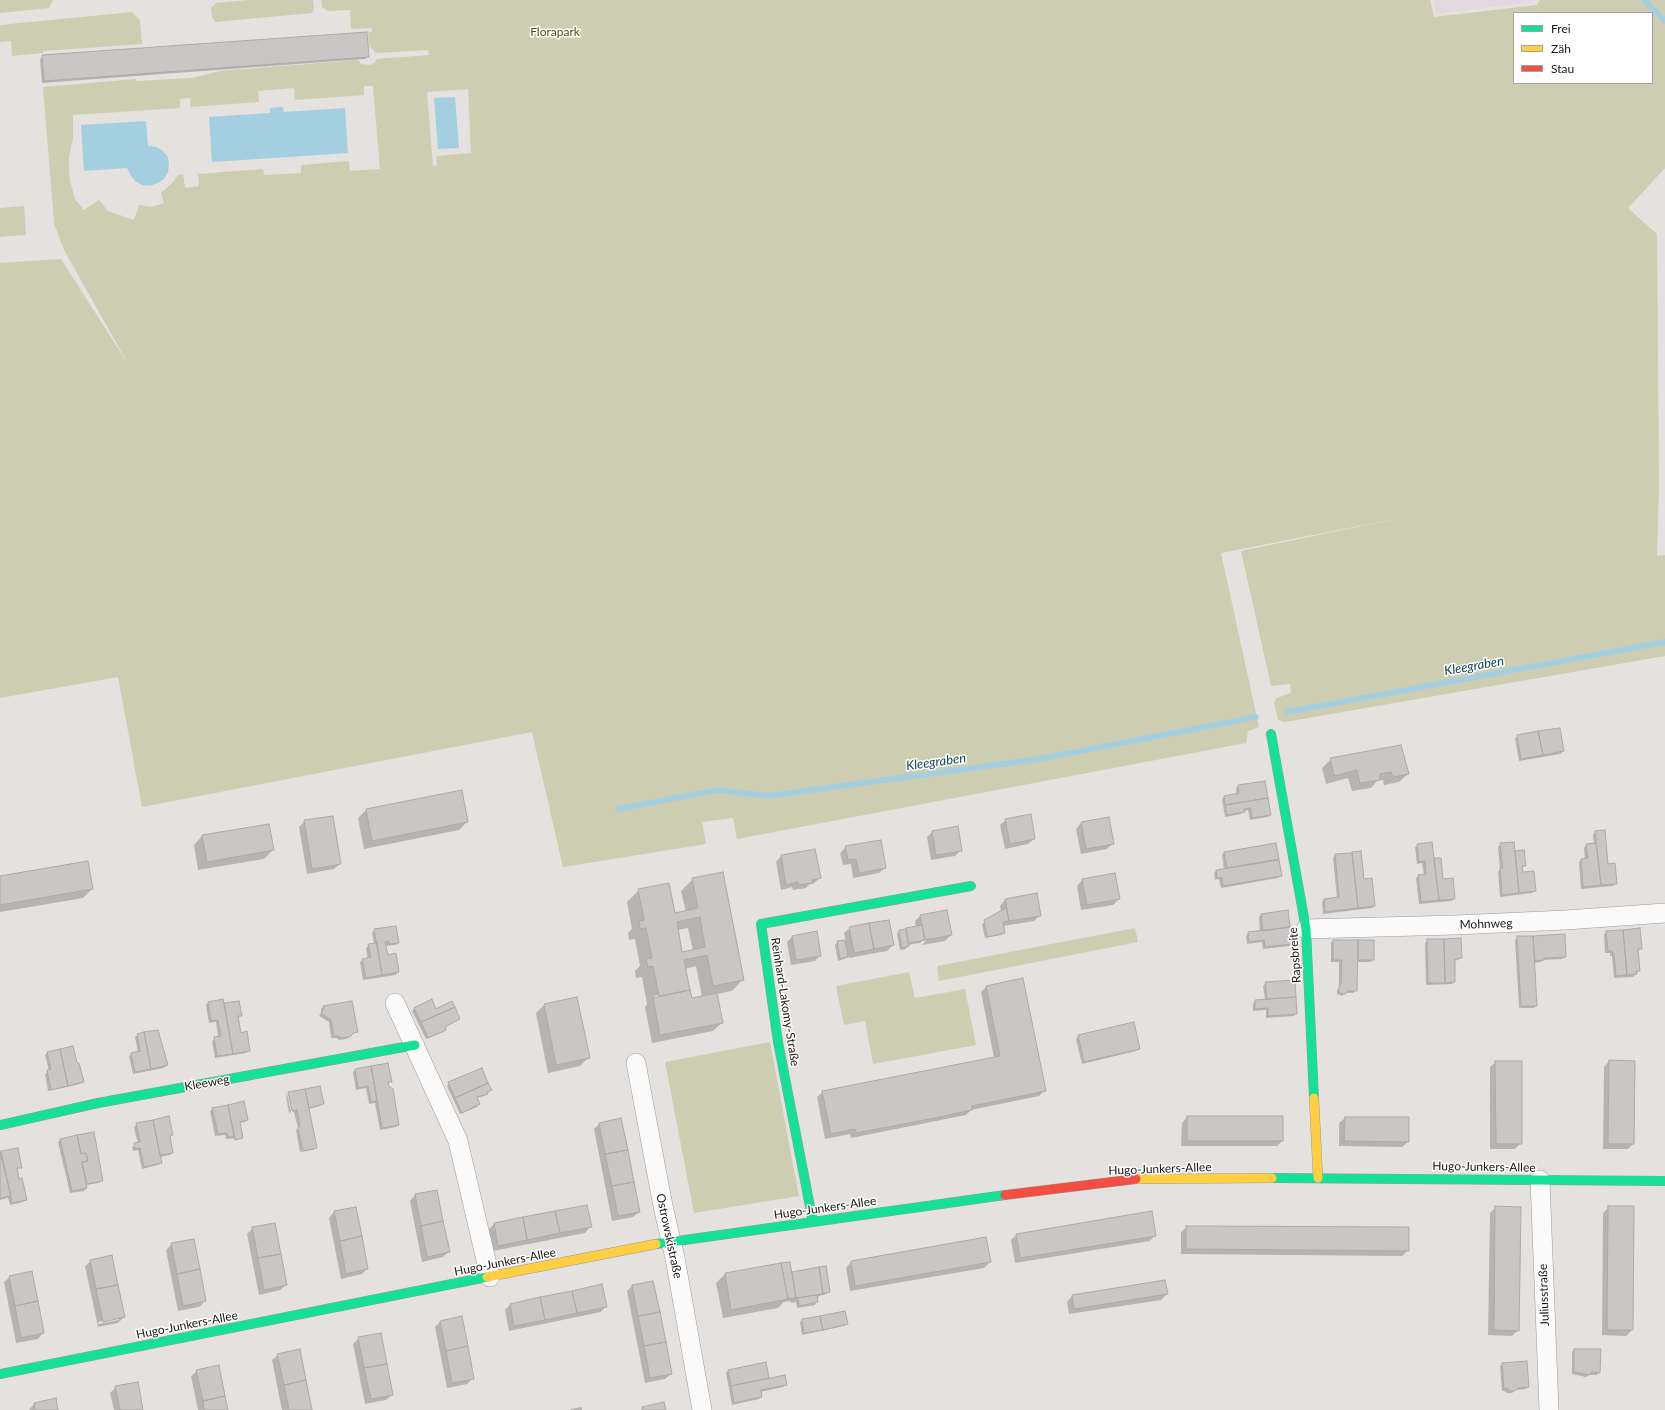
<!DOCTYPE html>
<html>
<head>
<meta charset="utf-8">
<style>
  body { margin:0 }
  #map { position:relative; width:1665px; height:1410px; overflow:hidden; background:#e4e1de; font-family:Lato,sans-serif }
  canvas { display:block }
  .legend { position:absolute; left:1513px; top:12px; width:140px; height:72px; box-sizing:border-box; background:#fff; border:1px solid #a3a2a1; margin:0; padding:5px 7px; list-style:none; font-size:12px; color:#181615 }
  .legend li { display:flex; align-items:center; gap:8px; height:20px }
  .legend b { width:20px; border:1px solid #a3a2a1 }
</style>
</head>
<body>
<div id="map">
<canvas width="1665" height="1410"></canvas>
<ul class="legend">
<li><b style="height:5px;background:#16e098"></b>Frei</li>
<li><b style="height:5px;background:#ffcf43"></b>Zäh</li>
<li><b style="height:5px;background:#f24e42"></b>Stau</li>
</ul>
</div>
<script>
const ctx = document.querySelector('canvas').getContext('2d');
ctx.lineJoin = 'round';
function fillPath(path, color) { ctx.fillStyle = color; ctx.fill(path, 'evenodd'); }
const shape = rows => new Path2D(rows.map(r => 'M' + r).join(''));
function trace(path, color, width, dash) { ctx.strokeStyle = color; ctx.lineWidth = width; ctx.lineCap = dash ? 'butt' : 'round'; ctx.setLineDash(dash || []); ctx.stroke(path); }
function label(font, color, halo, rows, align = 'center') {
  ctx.font = font + ' Lato,sans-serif'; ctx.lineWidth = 3; ctx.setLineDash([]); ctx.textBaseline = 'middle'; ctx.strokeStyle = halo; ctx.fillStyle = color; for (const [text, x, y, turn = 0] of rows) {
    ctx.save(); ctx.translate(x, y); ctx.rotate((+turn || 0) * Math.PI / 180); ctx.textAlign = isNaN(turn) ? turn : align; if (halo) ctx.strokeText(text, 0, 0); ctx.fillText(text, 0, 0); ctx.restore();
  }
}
const commercial = shape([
  [1434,0,1534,0,1532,2,1437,14]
]);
const green = shape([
  [0,0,53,0,49,8,0,13],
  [250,0,313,0,314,7,312,13,215,22,212,17,211,8,216,3],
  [321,0,1430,0,1434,17,1537,5,1540,0,1665,0,1665,168,1628,208,1657,234,1659,486,1657,556,1665,555,1665,656,1285,722,1278,720,1274,702,1277,698,1291,693,1290,684,1271,686,1241,551,1405,517,1221,553,1259,727,1248,731,1246,743,737,839,733,818,702,822,706,844,563,867,532,732,142,807,118,677,0,698,0,263,61,259,128,364,63,248,54,223,43,87,136,79,136,81,192,78,220,71,358,60,361,64,370,65,374,63,377,59,429,55,428,50,376,53,369,46,368,32,372,32,372,28,351,29,350,10,328,11,322,7],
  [1514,13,1652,13,1652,83,1514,83],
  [364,86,373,86,380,169,350,171,349,161,301,165,301,173,264,175,263,169,198,174,199,186,185,188,183,174,178,175,173,182,161,193,164,203,151,207,139,205,134,220,108,211,99,200,84,210,75,199,70,181,69,169,69,157,73,138,73,115,180,108,180,99,190,98,191,107,259,102,258,91,294,88,295,100,364,95],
  [468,89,471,153,436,156,437,165,433,166,427,92],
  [132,12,140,20,142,44,43,51,43,53,12,56,11,41,0,42,0,25],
  [24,206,26,235,0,237,0,208],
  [1135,928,1138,942,939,981,937,966],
  [909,972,915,998,965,989,976,1045,873,1064,865,1021,844,1025,836,986],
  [770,1042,799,1196,694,1213,665,1062]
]);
const water = shape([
  [455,97,459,148,438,149,434,98],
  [283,107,284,112,345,108,348,153,212,162,209,117,270,113,270,108],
  [146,121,148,146,156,147,162,150,168,157,169,164,168,172,164,179,158,183,150,186,142,185,135,181,131,176,127,168,84,171,81,125]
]);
const shadow = shape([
  [43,56,368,57,365,59,42,83,40,59],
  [1518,736,1563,751,1560,754,1519,761,1515,738],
  [1331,759,1408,774,1399,782,1384,785,1383,780,1377,781,1371,788,1352,791,1348,778,1326,784,1322,768],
  [1238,786,1270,814,1268,817,1250,820,1248,810,1244,811,1241,814,1225,817,1222,799,1224,797,1237,795,1236,789],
  [366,810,467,822,459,830,364,849,358,818],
  [1006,820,1034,839,1028,844,1005,849,1000,825],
  [305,821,340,864,334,869,307,874,299,827],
  [1081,823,1113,843,1107,849,1081,854,1076,829],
  [932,832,961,850,955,856,931,860,927,837],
  [1595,832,1616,883,1613,886,1581,889,1579,862,1581,860,1585,860,1584,848,1586,845,1594,844,1593,835],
  [202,836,273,850,264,859,198,870,194,845],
  [1276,844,1281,876,1278,878,1221,888,1219,879,1215,880,1214,873,1216,871,1224,870,1222,855,1224,852],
  [1501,844,1514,852,1523,851,1525,865,1522,868,1522,874,1535,891,1532,893,1500,897,1498,872,1500,869,1498,847],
  [1418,845,1433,859,1440,859,1442,881,1454,898,1452,901,1419,904,1416,878,1419,876,1424,875,1422,863,1417,864,1415,847],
  [846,847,885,868,879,873,853,878,851,864,843,865,840,853],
  [1361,852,1363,880,1374,906,1372,908,1323,914,1322,902,1324,900,1337,898,1333,858,1335,855],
  [781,856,820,878,814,883,810,884,806,888,793,890,792,887,781,890,776,862],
  [0,877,92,889,83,898,0,912],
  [693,879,743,979,732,991,716,994,722,1023,713,1031,652,1043,645,1007,647,1004,642,977,636,978,635,971,640,966,635,939,629,940,628,933,632,929,627,902,639,890,674,914,686,912,681,891],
  [688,928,693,951,682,953,677,930],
  [696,966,702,997,691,999,685,969],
  [677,992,677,994,655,998,654,996],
  [1082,880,1119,899,1113,905,1081,910,1077,886],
  [1005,900,1040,915,1034,921,1003,926,1004,933,1001,935,985,938,982,924,1001,912,1000,906],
  [1261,915,1292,943,1289,946,1263,949,1262,942,1247,944,1246,936,1249,933,1260,932,1259,917],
  [920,916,951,935,945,941,922,945,927,939,924,939,919,944,919,943,908,945,906,949,900,950,897,934,899,931,916,927,915,921],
  [850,928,893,945,887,951,849,958,848,955,844,959,838,961,835,945,838,942,846,941,844,933],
  [375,930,398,942,396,945,385,946,387,956,398,972,396,975,363,980,360,962,363,960,368,959,366,948,369,945,374,944,372,933],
  [816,932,820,955,815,961,791,965,787,942,792,937],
  [1606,932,1641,948,1638,951,1639,970,1633,977,1614,978,1612,956,1610,956,1610,953,1605,953,1604,935],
  [1564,935,1565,957,1562,959,1543,960,1541,962,1534,963,1536,1006,1534,1008,1519,1008,1515,940,1517,937],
  [1428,940,1461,958,1458,960,1454,961,1454,982,1452,984,1426,985,1425,943],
  [1333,941,1373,941,1373,959,1371,962,1356,962,1356,990,1353,993,1345,993,1342,996,1337,994,1337,990,1339,988,1339,962,1331,962,1331,943],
  [1022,980,1044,1091,1039,1096,971,1110,966,1115,851,1138,850,1134,825,1139,817,1097,823,1092,994,1058,981,992,986,987],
  [1294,981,1296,1013,1294,1016,1266,1018,1266,1010,1253,1011,1253,1004,1255,1001,1265,1000,1263,986,1266,983],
  [238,1002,241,1015,238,1018,240,1034,249,1050,246,1053,215,1058,212,1041,218,1038,216,1022,209,1023,206,1005,208,1003,223,1004],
  [544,1005,588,1058,580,1066,548,1073,536,1013],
  [323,1007,356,1032,346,1039,339,1040,336,1038,331,1038,329,1022,319,1016,321,1013,321,1009],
  [415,1008,459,1019,444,1027,445,1029,443,1032,426,1039,412,1011],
  [1133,1023,1139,1049,1136,1051,1082,1064,1076,1039,1078,1036],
  [138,1035,166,1065,164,1068,133,1074,129,1056,132,1054,138,1053,135,1037],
  [48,1052,82,1082,80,1084,48,1091,45,1074,49,1071,45,1055],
  [1609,1061,1633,1144,1628,1149,1603,1149,1604,1067],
  [1496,1062,1521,1143,1515,1149,1490,1149,1490,1067],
  [387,1064,390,1081,388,1084,398,1125,396,1127,380,1130,375,1103,369,1104,366,1088,356,1090,353,1072,355,1070],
  [449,1083,491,1090,484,1096,476,1098,479,1104,477,1107,460,1114,447,1086],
  [319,1087,323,1104,320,1106,308,1109,316,1147,313,1150,300,1152,296,1130,298,1128,294,1112,293,1112,289,1094,288,1094],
  [287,1094,291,1112,289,1113,286,1096],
  [243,1102,247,1120,245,1122,239,1123,242,1138,240,1139,240,1138,226,1139,225,1135,215,1136,210,1111,213,1109],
  [1187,1117,1282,1141,1277,1146,1181,1146,1182,1123],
  [1345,1118,1408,1142,1402,1147,1339,1146,1339,1123],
  [137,1124,172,1135,169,1138,172,1152,170,1155,160,1157,161,1163,158,1165,142,1169,138,1150,133,1151,132,1147,138,1144,134,1127],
  [599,1124,639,1212,633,1217,612,1221,594,1129],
  [61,1139,102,1180,99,1183,86,1185,86,1188,84,1191,70,1193,58,1142],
  [17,1149,21,1167,16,1170,26,1199,23,1202,10,1205,8,1198,0,1200,0,1153],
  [436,1191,448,1252,443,1257,422,1262,410,1201,415,1195],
  [1496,1207,1518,1330,1512,1336,1488,1335,1490,1213],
  [1609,1207,1633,1207,1632,1330,1626,1336,1602,1335,1603,1213],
  [334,1212,367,1269,362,1274,341,1279,329,1218],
  [494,1224,590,1227,585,1233,493,1251,489,1229],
  [1187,1227,1408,1250,1402,1256,1181,1254,1181,1232],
  [253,1228,286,1285,280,1290,259,1295,247,1234],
  [1017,1234,1155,1235,1150,1241,1015,1263,1011,1240],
  [172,1244,205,1301,199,1307,178,1311,166,1250],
  [91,1261,124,1317,118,1323,98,1327,85,1266],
  [119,1318,119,1320,98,1324,98,1322],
  [851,1262,990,1262,984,1268,850,1291,846,1268],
  [789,1263,791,1273,825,1267,829,1292,826,1294,819,1296,815,1305,797,1308,796,1302,791,1303,790,1301,784,1302,778,1308,723,1318,716,1283,725,1274],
  [10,1277,43,1333,38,1339,16,1343,4,1282],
  [632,1286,671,1374,665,1379,645,1383,627,1291],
  [1167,1294,1161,1300,1069,1314,1067,1302,1072,1296],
  [510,1305,606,1306,601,1312,509,1331,505,1310],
  [844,1312,847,1324,844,1326,802,1335,800,1322,802,1320],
  [440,1322,473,1378,467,1384,447,1388,435,1327],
  [359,1338,392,1395,386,1400,365,1404,353,1344],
  [1574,1350,1599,1372,1597,1375,1589,1375,1586,1377,1572,1374,1572,1352],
  [278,1355,311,1410,282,1410,272,1360],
  [765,1363,768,1379,786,1385,783,1387,760,1392,761,1397,759,1399,732,1405,726,1373,728,1371],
  [1503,1363,1528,1387,1526,1389,1515,1390,1512,1393,1507,1393,1504,1391,1502,1391,1500,1366],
  [197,1371,227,1410,198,1410,191,1376],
  [116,1387,142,1410,114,1410,110,1393],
  [34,1404,57,1410,29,1410],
  [582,1407,582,1410,570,1410,571,1409]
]);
const stream = shape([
  [1644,0,1665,21],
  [1287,712,1665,642],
  [618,809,718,790,768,796,1039,759,1256,717]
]);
const building = shape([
  [367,32,369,57,44,81,42,55,367,32],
  [1560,728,1564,751,1543,755,1538,731,1560,728],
  [1538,731,1543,755,1521,759,1517,735,1538,731],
  [1401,745,1409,774,1393,777,1391,772,1380,774,1380,780,1360,783,1357,770,1334,776,1330,758,1401,745],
  [1265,781,1268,798,1225,805,1224,796,1239,793,1238,785,1265,781],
  [462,790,468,822,372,841,366,809,462,790],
  [1268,798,1271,815,1252,818,1251,808,1244,809,1245,812,1227,815,1225,805,1268,798],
  [1031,814,1035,839,1010,844,1005,819,1031,814],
  [333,816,341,864,312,869,304,820,333,816],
  [1109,817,1114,844,1086,849,1081,822,1109,817],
  [269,824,274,850,207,862,202,835,269,824],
  [958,826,962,851,936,855,932,831,958,826],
  [1605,830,1608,864,1615,863,1617,884,1601,885,1595,831,1605,830],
  [881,840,886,868,859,873,856,859,848,860,845,846,881,840],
  [1432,842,1439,900,1421,902,1418,875,1426,874,1425,861,1419,862,1417,844,1432,842],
  [1514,842,1519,893,1502,895,1500,868,1503,868,1500,843,1514,842],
  [1276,843,1279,859,1227,868,1224,852,1276,843],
  [1596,843,1601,885,1583,887,1581,859,1588,858,1586,844,1596,843],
  [815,849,821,878,812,880,813,883,798,885,798,882,786,885,781,855,815,849],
  [1524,850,1526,866,1522,866,1523,872,1534,871,1536,891,1519,893,1515,851,1524,850],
  [1361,851,1364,879,1372,878,1375,906,1358,908,1352,852,1361,851],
  [1352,853,1358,908,1325,912,1324,899,1339,897,1335,854,1352,853],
  [1434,858,1441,858,1443,879,1453,878,1455,899,1439,900,1434,858],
  [1279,860,1282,876,1223,886,1222,877,1217,878,1216,870,1279,860],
  [88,861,93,889,0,905,0,876,88,861],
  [723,872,744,980,713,986,707,955,684,960,690,990,659,996,653,966,648,967,646,959,652,958,646,928,640,929,639,921,644,920,638,889,669,883,675,913,698,908,692,878,723,872],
  [700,917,705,947,682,952,677,922,700,917],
  [1115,873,1120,899,1087,905,1082,879,1115,873],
  [1037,893,1041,916,1009,921,1005,899,1037,893],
  [1006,908,1009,921,1003,922,1005,933,987,937,984,920,1006,908],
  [947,910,952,935,925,940,920,915,947,910],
  [1288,910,1290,927,1263,931,1261,914,1288,910],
  [889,920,894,945,874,949,869,923,889,920],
  [869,923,874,949,854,953,849,927,869,923],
  [922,925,925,940,908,943,906,928,922,925],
  [396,926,399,943,389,944,389,941,385,942,388,955,396,953,399,972,382,975,374,929,396,926],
  [1290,927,1293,944,1265,947,1264,940,1249,942,1248,932,1290,927],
  [1640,928,1642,949,1638,949,1640,971,1636,971,1637,974,1627,975,1623,930,1640,928],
  [906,929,909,946,902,948,899,930,906,929],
  [1623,930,1627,975,1616,976,1614,954,1613,954,1612,951,1608,951,1606,931,1623,930],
  [817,931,821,956,796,960,792,936,817,931],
  [1565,934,1566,957,1544,958,1544,960,1535,961,1533,936,1565,934],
  [1517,936,1533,936,1537,1006,1521,1006,1517,936],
  [1461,938,1462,958,1455,959,1455,982,1445,983,1444,939,1461,938],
  [1427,939,1444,939,1445,983,1428,983,1427,939],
  [845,940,848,957,840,959,837,941,845,940],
  [1333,940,1358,940,1357,991,1348,991,1345,994,1341,994,1339,991,1339,987,1341,984,1342,960,1333,960,1333,940],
  [1358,940,1374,940,1374,960,1358,960,1358,940],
  [377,943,382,975,366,978,362,959,371,957,368,944,377,943],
  [1023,978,1046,1091,972,1106,972,1110,940,1117,856,1133,855,1129,831,1134,822,1091,1000,1056,986,986,1023,978],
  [1295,980,1296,997,1267,999,1265,982,1295,980],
  [690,990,692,998,717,993,723,1023,660,1035,653,998,690,990],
  [577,997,590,1058,556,1065,544,1004,577,997],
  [1296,997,1297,1014,1268,1016,1268,1008,1255,1009,1255,1000,1296,997],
  [223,999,233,1054,217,1056,214,1037,221,1036,218,1020,211,1021,208,1002,223,999],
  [432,999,436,1009,452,1001,455,1007,421,1022,414,1008,432,999],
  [239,1001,242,1016,238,1016,241,1033,247,1031,250,1051,233,1054,224,1003,239,1001],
  [352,1001,358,1032,353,1033,350,1037,342,1038,338,1036,334,1036,331,1020,321,1013,324,1009,323,1006,352,1001],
  [455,1007,460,1019,445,1027,446,1030,428,1038,421,1022,455,1007],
  [1134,1022,1140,1049,1084,1062,1078,1035,1134,1022],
  [158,1030,168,1065,151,1069,144,1032,158,1030],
  [144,1032,151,1069,135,1072,131,1053,140,1051,137,1034,144,1032],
  [73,1046,77,1063,79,1063,84,1082,68,1086,60,1049,73,1046],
  [60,1049,68,1086,51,1090,47,1070,51,1069,47,1052,60,1049],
  [1609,1060,1635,1061,1634,1144,1608,1144,1609,1060],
  [1495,1061,1522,1061,1522,1144,1496,1144,1495,1061],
  [388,1063,392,1082,388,1082,389,1086,393,1089,399,1125,382,1128,371,1066,388,1063],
  [371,1066,377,1101,371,1102,368,1086,358,1088,355,1069,371,1066],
  [482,1068,488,1083,455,1098,448,1082,482,1068],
  [488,1083,492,1090,487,1092,488,1094,477,1097,480,1104,462,1113,455,1098,488,1083],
  [320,1086,324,1104,309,1108,305,1089,320,1086],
  [305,1089,317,1148,303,1151,298,1127,300,1126,297,1110,292,1111,288,1092,305,1089],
  [244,1101,248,1120,240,1122,243,1138,235,1140,228,1105,244,1101],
  [228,1105,234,1136,228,1137,227,1133,218,1134,212,1108,228,1105],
  [169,1116,173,1135,170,1136,173,1153,160,1155,153,1120,169,1116],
  [1187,1116,1283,1116,1283,1141,1187,1141,1187,1116],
  [1345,1117,1409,1117,1409,1142,1344,1141,1345,1117],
  [621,1118,628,1150,605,1154,599,1123,621,1118],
  [153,1120,162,1163,144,1167,140,1148,135,1149,134,1143,140,1142,136,1123,153,1120],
  [94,1132,103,1181,87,1184,82,1162,88,1161,86,1153,81,1154,77,1135,94,1132],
  [77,1135,81,1154,86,1153,88,1161,82,1162,87,1188,72,1191,60,1139,77,1135],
  [18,1148,22,1168,17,1168,19,1179,22,1178,27,1200,12,1203,1,1151,18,1148],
  [628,1150,634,1182,612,1186,605,1154,628,1150],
  [0,1151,11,1196,0,1198,0,1151],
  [634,1182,640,1212,618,1216,612,1186,634,1182],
  [437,1190,443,1221,421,1226,415,1194,437,1190],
  [587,1205,592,1227,560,1233,555,1211,587,1205],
  [1495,1206,1521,1207,1519,1331,1494,1330,1495,1206],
  [1608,1206,1634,1206,1633,1330,1607,1330,1608,1206],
  [356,1207,362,1236,340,1241,334,1211,356,1207],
  [555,1211,560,1233,527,1240,523,1217,555,1211],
  [1152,1211,1156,1236,1020,1258,1016,1234,1152,1211],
  [523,1217,527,1240,498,1246,494,1223,523,1217],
  [443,1221,450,1252,427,1257,421,1226,443,1221],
  [275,1223,281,1254,258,1258,252,1227,275,1223],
  [1186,1226,1409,1227,1409,1251,1186,1249,1186,1226],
  [362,1236,368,1269,346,1274,340,1241,362,1236],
  [986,1237,991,1262,855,1286,851,1261,986,1237],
  [194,1239,200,1269,177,1274,171,1243,194,1239],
  [281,1254,287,1285,264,1290,258,1258,281,1254],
  [112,1255,118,1285,96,1289,90,1260,112,1255],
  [790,1262,796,1298,788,1299,781,1263,790,1262],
  [781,1263,788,1299,731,1310,725,1273,781,1263],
  [826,1266,830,1292,823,1294,819,1267,826,1266],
  [819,1267,823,1294,796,1298,792,1272,819,1267],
  [200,1269,206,1301,183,1306,177,1274,200,1269],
  [32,1271,38,1301,15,1306,9,1276,32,1271],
  [1165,1280,1168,1294,1074,1309,1072,1295,1165,1280],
  [653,1281,660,1312,638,1316,632,1285,653,1281],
  [602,1284,607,1307,577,1313,572,1291,602,1284],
  [118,1285,125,1317,103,1322,96,1289,118,1285],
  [572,1291,577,1313,545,1320,540,1297,572,1291],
  [817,1295,818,1302,799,1306,798,1298,817,1295],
  [540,1297,545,1320,514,1326,510,1304,540,1297],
  [38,1301,44,1333,21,1338,15,1306,38,1301],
  [845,1311,848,1324,823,1330,820,1316,845,1311],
  [660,1312,666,1342,644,1346,638,1316,660,1312],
  [462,1316,468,1346,446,1351,440,1321,462,1316],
  [820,1316,823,1330,804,1333,802,1319,820,1316],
  [381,1333,387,1364,364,1368,358,1337,381,1333],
  [666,1342,672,1374,650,1378,644,1346,666,1342],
  [468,1346,474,1379,452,1383,446,1351,468,1346],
  [300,1349,306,1380,284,1385,277,1354,300,1349],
  [1574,1349,1601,1349,1600,1373,1591,1372,1590,1375,1574,1372,1574,1349],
  [1527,1361,1529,1387,1518,1388,1515,1391,1510,1391,1507,1388,1504,1389,1502,1363,1527,1361],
  [766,1362,769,1378,731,1386,728,1370,766,1362],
  [387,1364,393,1395,371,1399,364,1368,387,1364],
  [219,1365,225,1396,203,1401,196,1370,219,1365],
  [785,1375,787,1385,761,1390,762,1397,734,1403,731,1386,785,1375],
  [306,1380,312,1410,289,1410,284,1385,306,1380],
  [138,1382,143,1410,120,1410,115,1386,138,1382],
  [225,1396,228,1410,204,1410,203,1401,225,1396],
  [56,1398,58,1410,35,1410,34,1403,56,1398],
  [664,1402,666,1410,642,1410,642,1407,664,1402]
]);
const street = shape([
  [1306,929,1455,925,1566,920,1665,913],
  [395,1003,458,1141,490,1277],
  [636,1063,663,1206,675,1258,702,1410],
  [1540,1180,1549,1410]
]);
const fast = shape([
  [1271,734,1306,929,1314,1098],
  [0,1125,98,1103,415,1045],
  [1272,1178,1665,1181],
  [813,1222,778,1042,761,924,971,886],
  [656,1244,1005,1195],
  [0,1374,487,1277]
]);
const slow = shape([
  [1314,1098,1318,1178],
  [1136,1179,1272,1178],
  [487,1277,656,1244]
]);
const jam = shape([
  [1005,1195,1136,1179]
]);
const parkNames = [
  ["Florapark",555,32]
];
const streetNames = [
  ["Mohnweg",1486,924,-2],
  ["Rapsbreite",1295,955,-94],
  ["Reinhard-Lakomy-Straße",785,1002,81],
  ["Kleeweg",207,1083,-10],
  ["Hugo-Junkers-Allee",1484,1167,1],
  ["Hugo-Junkers-Allee",1160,1169,-2],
  ["Hugo-Junkers-Allee",825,1208,-8],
  ["Ostrowskistraße",669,1236,78],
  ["Hugo-Junkers-Allee",505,1262,-11],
  ["Juliusstraße",1544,1295,-92],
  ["Hugo-Junkers-Allee",187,1325,-11]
];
const waterNames = [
  ["Kleegraben",1474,666,-10],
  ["Kleegraben",936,762,-8]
];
fillPath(commercial, '#e4d8e0');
fillPath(green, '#cdcdb1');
fillPath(water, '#a4cfe0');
fillPath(shadow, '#0003');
trace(stream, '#a4cfe0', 5.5);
fillPath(building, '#c9c6c5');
trace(building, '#aca9a9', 1);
trace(street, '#9c9a98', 20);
trace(fast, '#9c9a98', 10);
trace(slow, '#9c9a98', 10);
trace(jam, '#9c9a98', 10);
trace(street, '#fbfafa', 19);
trace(fast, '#16e098', 9);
trace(slow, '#ffcf43', 9);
trace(jam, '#f24e42', 9);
label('12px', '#4f5010', '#fff', parkNames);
label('12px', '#181615', '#fff', streetNames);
label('italic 13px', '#104658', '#fff', waterNames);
</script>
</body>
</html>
